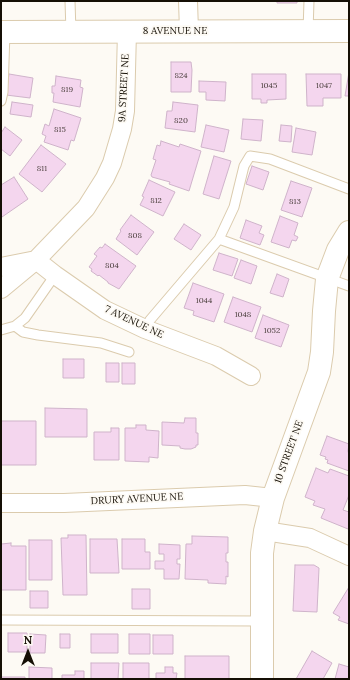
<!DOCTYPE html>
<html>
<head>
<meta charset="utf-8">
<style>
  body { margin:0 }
  #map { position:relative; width:350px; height:680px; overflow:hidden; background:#fdfaf4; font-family:Lora,serif }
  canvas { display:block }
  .frame { position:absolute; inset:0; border:2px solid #150f05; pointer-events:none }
  .north { position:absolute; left:8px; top:632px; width:40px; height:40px; -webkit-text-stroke:3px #fdfaf4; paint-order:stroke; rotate:0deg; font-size:11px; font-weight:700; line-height:16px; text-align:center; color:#150f05 }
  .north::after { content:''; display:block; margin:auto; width:14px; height:18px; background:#150f05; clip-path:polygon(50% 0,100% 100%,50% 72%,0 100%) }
</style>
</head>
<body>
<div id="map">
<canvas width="350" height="680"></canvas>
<div class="frame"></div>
<div class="north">N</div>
</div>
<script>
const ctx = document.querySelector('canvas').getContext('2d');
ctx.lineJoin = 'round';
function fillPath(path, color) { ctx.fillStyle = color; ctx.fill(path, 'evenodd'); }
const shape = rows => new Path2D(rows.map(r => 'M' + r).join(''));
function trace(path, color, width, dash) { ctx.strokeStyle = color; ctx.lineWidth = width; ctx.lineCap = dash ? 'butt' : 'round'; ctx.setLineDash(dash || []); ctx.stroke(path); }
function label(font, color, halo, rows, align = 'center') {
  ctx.font = font + ' Lora,serif'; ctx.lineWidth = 3.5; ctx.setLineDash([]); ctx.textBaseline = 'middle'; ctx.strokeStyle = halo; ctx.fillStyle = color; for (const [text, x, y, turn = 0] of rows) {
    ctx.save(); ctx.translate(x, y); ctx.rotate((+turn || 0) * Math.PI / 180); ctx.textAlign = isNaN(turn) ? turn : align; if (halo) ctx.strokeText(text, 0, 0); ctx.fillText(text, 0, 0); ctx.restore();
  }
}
const building = shape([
  [277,1,297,1,297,3,277,3,277,1],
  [171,62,191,62,192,70,191,92,171,92,171,62],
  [349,72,349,96,345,96,349,72],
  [9,74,33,78,30,98,6,95,9,74],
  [252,74,286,74,286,99,267,100,267,103,261,103,261,99,252,99,252,74],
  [306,74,341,74,341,98,323,98,323,106,307,106,306,74],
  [56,76,81,80,80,87,83,88,80,107,53,102,54,93,52,93,52,86,55,86,56,76],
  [199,81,226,82,225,101,206,100,206,92,199,92,199,81],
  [12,102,33,105,31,117,10,114,12,102],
  [173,102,198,105,195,132,165,128,167,111,172,111,173,102],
  [54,109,81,118,74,141,71,140,68,150,44,142,46,136,42,134,45,124,49,126,54,109],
  [243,119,263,120,261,141,241,139,243,119],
  [206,125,229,130,224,152,201,147,206,125],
  [281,125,292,126,291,142,279,141,281,125],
  [5,127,22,140,10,156,1,149,1,133,5,127],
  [296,128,316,132,312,155,292,152,296,128],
  [161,141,179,147,180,144,201,151,189,191,169,184,170,182,152,177,151,175,156,160,153,159,157,145,160,146,161,141],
  [41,145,66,164,42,192,19,174,41,145],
  [214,156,231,161,219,199,203,194,214,156],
  [252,166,269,172,263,190,246,184,252,166],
  [14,177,28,199,2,217,1,215,1,185,14,177],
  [149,180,175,192,163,216,140,205,144,197,142,196,149,180],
  [291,181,312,188,302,217,281,210,291,181],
  [131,215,154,232,137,255,116,239,121,231,120,230,131,215],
  [280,216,298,223,294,235,298,237,296,241,292,240,289,248,271,242,280,216],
  [246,220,262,226,259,233,264,235,260,245,240,238,246,220],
  [184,224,201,235,191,250,174,239,184,224],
  [105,244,136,266,119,289,108,283,108,282,99,275,98,276,91,271,92,269,89,267,97,256,94,254,100,247,102,248,105,244],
  [219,253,238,259,232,276,213,270,219,253],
  [241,260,257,266,251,284,234,278,241,260],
  [277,274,289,279,283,297,270,293,277,274],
  [193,283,224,294,214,322,193,315,194,311,184,308,193,283],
  [233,297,261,307,252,332,224,322,233,297],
  [263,315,289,325,281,347,255,338,263,315],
  [63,359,84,359,84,378,63,378,63,359],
  [106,363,119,363,119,382,106,382,106,363],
  [122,363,135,363,135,384,122,384,122,363],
  [45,408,87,409,87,437,45,437,45,408],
  [185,418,196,418,196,433,198,433,198,445,196,445,196,447,191,449,185,449,180,448,180,446,162,445,162,422,184,423,185,418],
  [1,421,36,421,36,465,1,465,1,421],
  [136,425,146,425,146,430,159,431,158,458,149,457,149,462,125,461,125,428,136,428,136,425],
  [111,428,119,428,119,460,94,460,94,432,111,432,111,428],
  [327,436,349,444,348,451,349,455,349,471,327,463,328,460,325,459,326,457,320,455,327,436],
  [316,468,328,473,330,469,349,476,349,495,343,510,349,512,349,526,348,529,321,518,325,509,313,505,315,501,305,497,316,468],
  [68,535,86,535,87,595,63,595,61,538,68,538,68,535],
  [192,536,228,537,228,553,226,553,226,562,228,562,228,577,226,576,226,584,208,583,208,580,185,579,186,544,192,544,192,536],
  [90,539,117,539,119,573,90,573,90,539],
  [122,539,145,539,145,552,150,552,150,569,122,569,122,539],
  [29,540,52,540,52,580,29,580,29,540],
  [11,543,11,546,26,546,26,590,1,590,1,544,11,543],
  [159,544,180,545,180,559,177,559,177,564,180,564,179,579,164,579,164,569,155,569,155,561,164,561,164,554,159,554,159,544],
  [295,565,314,565,319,568,317,612,293,611,295,565],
  [349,587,349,624,338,620,340,617,333,613,349,587],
  [132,589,150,589,150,609,132,609,132,589],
  [30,591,48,591,48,608,30,608,30,591],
  [8,633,27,633,27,652,8,652,8,633],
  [30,634,46,635,45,653,30,653,30,634],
  [60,634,70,634,70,648,60,648,60,634],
  [91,634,118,634,118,653,91,653,91,634],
  [129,634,150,634,150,654,129,654,129,634],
  [153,635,173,635,173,654,153,654,153,635],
  [312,651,332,663,323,679,296,679,312,651],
  [185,656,229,656,229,679,185,679,185,656],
  [91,663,119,663,118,679,91,679,91,663],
  [123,663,149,663,149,679,123,679,123,663],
  [339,664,349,667,349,679,335,679,339,664],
  [29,667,52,668,52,679,29,679,29,667],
  [165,667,173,667,173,673,177,673,176,679,156,679,156,673,165,673,165,667],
  [75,671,84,671,84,679,62,679,62,675,75,675,75,671],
  [1,677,25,677,25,679,1,679,1,677]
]);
const service = shape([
  [70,1,71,32],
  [308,31,309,1],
  [1,101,3,92,5,32],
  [219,239,349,286],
  [15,326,23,332,38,335,101,343,129,352],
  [145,329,150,320,219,239,234,207,244,166,250,156,270,159,349,189],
  [1,330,15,326,25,318,55,275],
  [1,620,261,621]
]);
const minor = shape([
  [188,1,189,31],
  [1,267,36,260,55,275,105,310,145,329,216,356,251,376],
  [1,289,36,260,86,208,105,178,112,163,122,129,125,111,127,31],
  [1,503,64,503,245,495,273,498],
  [265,531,310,538,349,556]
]);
const tertiary = shape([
  [1,32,349,31],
  [262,679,262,553,265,531,273,498,319,372,322,352,324,311,327,279,338,250,349,232]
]);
const numberNames = [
  ["824",181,76],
  ["1045",269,86],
  ["1047",324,86],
  ["819",67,90],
  ["820",181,121],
  ["815",60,130],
  ["811",42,169],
  ["812",156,201],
  ["813",295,202],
  ["808",135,236],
  ["804",112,266],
  ["1044",204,301],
  ["1048",243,315],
  ["1052",272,331]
];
const streetNames = [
  ["8 AVENUE NE",175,31],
  ["9A STREET NE",124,88,-87],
  ["7 AVENUE NE",134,322,25],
  ["10 STREET NE",289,452,-70],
  ["DRURY AVENUE NE",137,499,-3]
];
fillPath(building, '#f4d6ee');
trace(building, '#cfb3ca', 1);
trace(service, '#dbcbad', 11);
trace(minor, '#dbcbad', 20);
trace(tertiary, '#dbcbad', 24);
trace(service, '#fff', 9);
trace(minor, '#fff', 18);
trace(tertiary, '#fff', 22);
label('8px', '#4d413f', null, numberNames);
label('10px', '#150f05', '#fdfaf4', streetNames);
</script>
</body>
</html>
